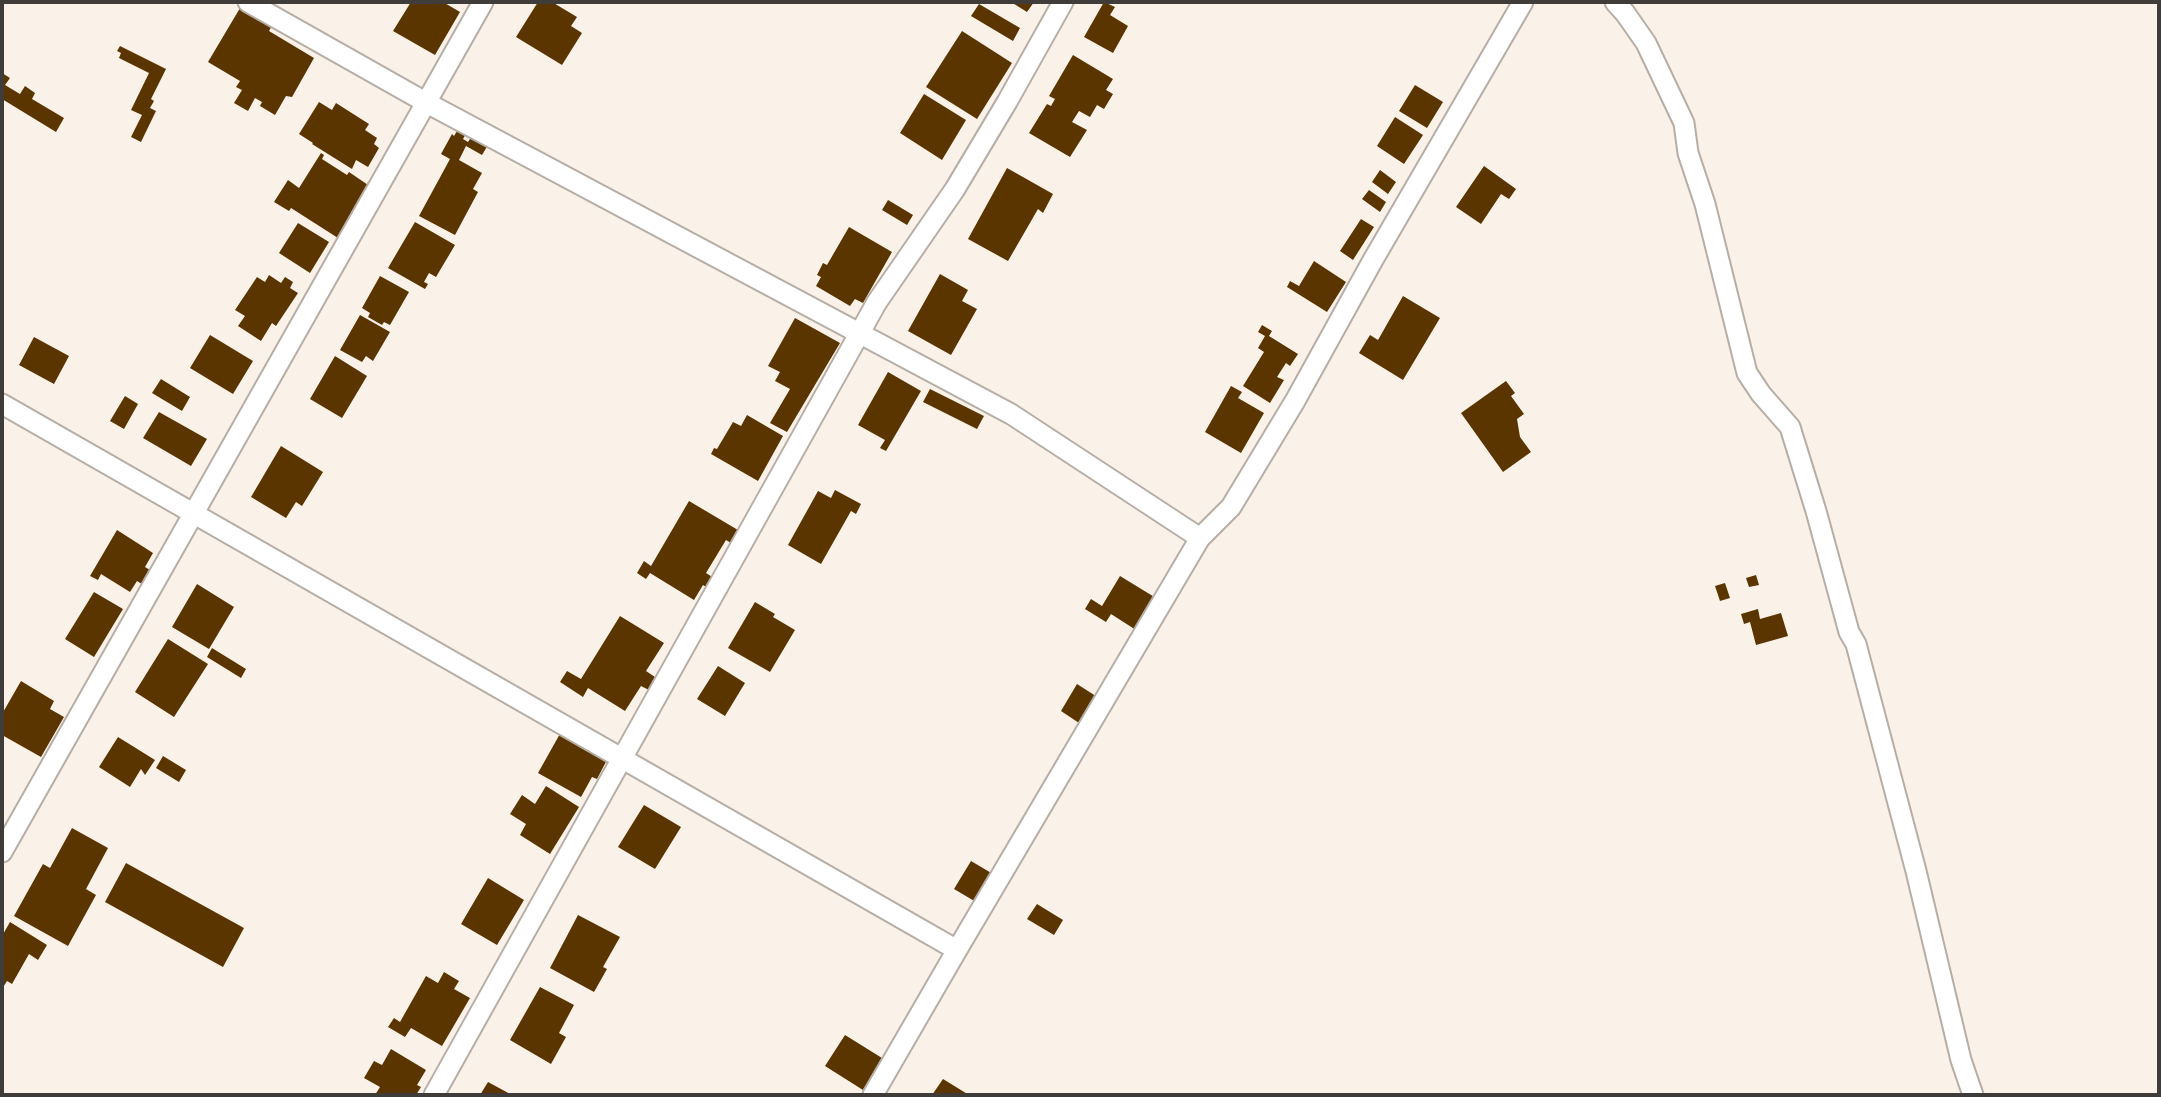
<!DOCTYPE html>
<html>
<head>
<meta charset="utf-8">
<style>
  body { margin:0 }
  #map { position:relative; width:2161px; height:1097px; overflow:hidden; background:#faf1e8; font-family:Figtree,sans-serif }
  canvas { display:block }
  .frame { position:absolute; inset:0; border:4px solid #3f3c39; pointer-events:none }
</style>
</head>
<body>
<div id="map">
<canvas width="2161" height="1097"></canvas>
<div class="frame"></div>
</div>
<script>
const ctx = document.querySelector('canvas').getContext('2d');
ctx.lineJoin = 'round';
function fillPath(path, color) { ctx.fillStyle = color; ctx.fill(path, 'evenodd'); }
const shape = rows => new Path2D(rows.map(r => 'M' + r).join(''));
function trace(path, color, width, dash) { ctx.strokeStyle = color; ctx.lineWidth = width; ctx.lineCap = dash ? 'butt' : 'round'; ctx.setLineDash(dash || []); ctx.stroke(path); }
const building = shape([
  [411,2,443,2,460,12,435,55,393,31],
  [538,2,552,2,577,17,571,26,582,33,562,65,516,37],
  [1011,2,1034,2,1027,12],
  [1104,2,1115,7,1110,15,1128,26,1113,53,1084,37],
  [243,3,274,22,269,31,314,58,292,97,286,96,275,115,260,106,262,102,255,98,248,111,234,103,242,90,236,87,240,81,208,62],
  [979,4,1020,28,1013,41,971,16],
  [962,31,1012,63,977,119,926,87],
  [120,46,166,69,151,99,154,101,150,108,156,111,141,142,131,137,142,115,131,110,149,73,119,58,121,53,117,51],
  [1073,55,1113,79,1106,90,1113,94,1104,109,1097,105,1090,117,1079,111,1072,122,1087,130,1070,157,1029,133,1047,104,1051,106,1055,99,1049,96],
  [2,73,10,78,5,85,20,94,25,86,35,93,32,99,64,118,56,132,2,99],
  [1415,85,1443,102,1427,128,1399,111],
  [924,94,966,120,942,160,900,133],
  [319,102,332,110,336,103,369,124,365,130,377,138,374,144,379,148,368,167,356,160,352,169,312,144,313,143,299,134],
  [1395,117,1423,135,1404,164,1377,146],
  [460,126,468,130,463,139,468,142,472,136,488,145,482,155,466,146,459,160,482,173,473,189,478,192,455,235,419,216,450,159,441,154,452,134,454,136],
  [321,153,324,155,322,159,347,175,349,172,371,187,338,238,291,208,289,211,274,202,288,180,299,188],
  [1484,166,1516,189,1509,199,1501,194,1481,224,1456,207],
  [1007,168,1053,194,1043,213,1038,209,1008,261,968,239],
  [1380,170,1396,182,1388,194,1372,182],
  [1369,190,1386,202,1380,212,1362,199],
  [888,200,913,215,907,225,882,210],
  [1361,219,1374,227,1353,260,1340,251],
  [415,222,455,245,436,277,429,273,424,282,428,284,425,289,388,268],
  [298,223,329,242,310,273,279,253],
  [849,227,892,252,863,303,855,299,850,306,816,286,821,277,817,275,823,263,827,265],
  [1314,261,1346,282,1327,312,1287,287,1290,281,1299,286],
  [940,274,968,290,962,301,977,309,951,355,908,331],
  [269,275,281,283,285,277,293,282,290,288,298,293,276,326,272,323,261,341,238,326,245,316,235,310,257,277,265,282],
  [380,276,409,292,390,325,384,322,382,325,368,317,370,313,362,308],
  [1403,296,1440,318,1403,380,1359,353,1370,335,1378,340],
  [360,315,390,332,373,361,366,356,362,362,340,350],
  [795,318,840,343,787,432,770,423,790,389,775,381,780,372,768,366],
  [1262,325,1272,331,1269,336,1298,354,1290,366,1286,363,1277,377,1284,380,1270,403,1243,386,1264,352,1258,348,1265,336,1258,332],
  [210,335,253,361,233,394,190,368],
  [34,337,69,356,54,384,19,365],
  [335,356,367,376,342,418,310,399],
  [888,372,921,391,886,451,880,448,885,440,858,425],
  [161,379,190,397,182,411,152,393],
  [1506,381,1515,393,1511,396,1524,414,1517,419,1520,437,1531,452,1503,472,1461,413],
  [1231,386,1242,392,1238,398,1264,413,1241,453,1205,432],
  [930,389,984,416,977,429,923,402],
  [125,396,138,404,124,429,110,421],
  [159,412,207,439,191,466,143,438],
  [747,415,783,436,758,481,711,454,714,448,717,449,733,422,741,426],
  [281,446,323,472,302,506,296,502,286,518,251,497],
  [835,490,861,504,856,514,851,511,821,564,788,545,818,491,831,498],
  [689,501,743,533,736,546,726,540,706,573,717,580,711,590,703,585,694,600,650,573,646,579,637,573,644,561,651,566],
  [117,530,153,553,145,567,150,570,142,584,137,581,130,592,101,574,98,580,90,576],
  [1756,575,1759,585,1749,587,1746,578],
  [1120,576,1156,598,1136,630,1111,614,1106,622,1085,609,1091,599,1102,606],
  [1725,583,1730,598,1720,601,1715,586],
  [197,584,234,607,209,649,172,627],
  [94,592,123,609,94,657,65,639],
  [755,602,775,614,773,617,795,630,770,672,728,648],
  [1758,609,1760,619,1781,613,1788,636,1756,645,1750,622,1744,624,1741,614],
  [620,616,664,643,646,671,658,679,651,691,641,686,625,711,588,688,583,697,560,682,567,671,581,679],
  [168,639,208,664,174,717,135,692],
  [212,648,246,669,241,678,207,657],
  [718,666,745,683,725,716,697,699],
  [21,681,54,701,50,709,64,717,41,757,2,735,2,714],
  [1077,684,1102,700,1085,727,1061,711],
  [561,732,608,758,597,779,592,777,581,797,538,773],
  [118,737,155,760,145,775,141,769,130,787,99,767],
  [163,756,186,770,179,782,156,768],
  [546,786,579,807,550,854,520,835,526,824,510,814,522,795,535,804],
  [644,805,681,827,655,869,618,847],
  [72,828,108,848,86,889,96,895,68,946,14,916,43,864,50,868],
  [971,861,993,874,976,902,954,889],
  [126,863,244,928,223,967,105,902],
  [488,878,524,900,497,945,461,924],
  [1037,904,1063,920,1054,935,1027,919],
  [578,915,620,937,603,967,607,969,594,992,550,968],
  [10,922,47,945,38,960,29,954,12,984,7,981,2,989,2,936],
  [444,972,459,981,454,989,470,998,442,1046,411,1028,405,1037,388,1027,394,1018,400,1022,426,976,438,983],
  [540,987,574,1005,559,1033,566,1037,551,1064,510,1040],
  [845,1035,882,1058,863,1090,825,1066],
  [391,1049,426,1070,417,1085,421,1087,416,1095,375,1095,380,1087,364,1078,374,1061,382,1065],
  [943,1079,969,1095,932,1095],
  [488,1082,512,1095,480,1095]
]);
const street = shape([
  [248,2,427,103,1011,414,1200,538],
  [1615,2,1625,13,1646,43,1684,123,1688,153,1705,204,1747,373,1761,394,1790,427,1816,511,1849,632,1856,644,1916,871,1961,1060,1973,1095],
  [2,404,957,950],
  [2,852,483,2],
  [434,1095,877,302,955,189,1007,102,1063,2],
  [873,1095,957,950,1200,538,1231,507,1295,401,1373,260,1523,2]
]);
fillPath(building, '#5b3500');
trace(street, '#b6aea6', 23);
trace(street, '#fff', 19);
</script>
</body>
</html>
